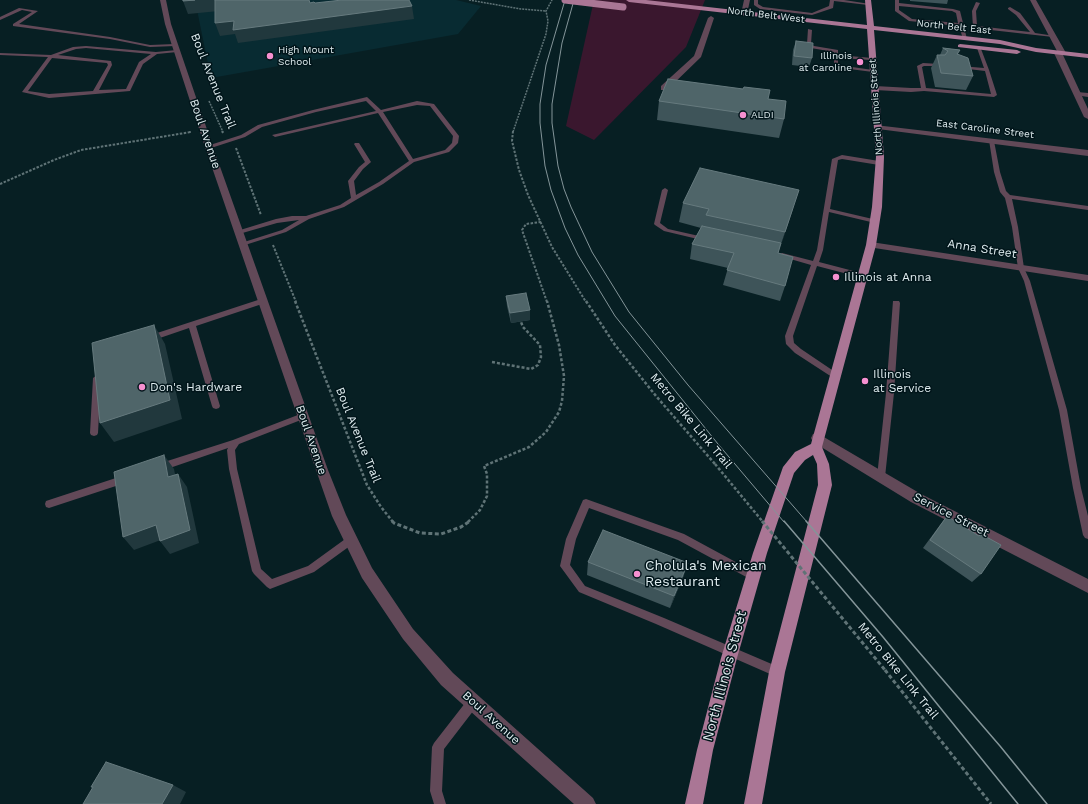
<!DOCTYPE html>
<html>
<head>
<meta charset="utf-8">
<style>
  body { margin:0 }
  canvas { display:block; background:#071f23 }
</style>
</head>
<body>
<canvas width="1088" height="804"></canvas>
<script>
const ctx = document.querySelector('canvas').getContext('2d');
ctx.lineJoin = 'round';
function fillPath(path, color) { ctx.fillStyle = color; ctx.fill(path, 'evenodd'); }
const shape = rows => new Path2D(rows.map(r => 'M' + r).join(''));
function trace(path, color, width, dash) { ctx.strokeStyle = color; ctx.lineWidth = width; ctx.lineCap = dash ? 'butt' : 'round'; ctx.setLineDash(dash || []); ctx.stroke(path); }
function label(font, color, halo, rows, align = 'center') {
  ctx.font = font + ' "Work Sans",sans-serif'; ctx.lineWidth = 3; ctx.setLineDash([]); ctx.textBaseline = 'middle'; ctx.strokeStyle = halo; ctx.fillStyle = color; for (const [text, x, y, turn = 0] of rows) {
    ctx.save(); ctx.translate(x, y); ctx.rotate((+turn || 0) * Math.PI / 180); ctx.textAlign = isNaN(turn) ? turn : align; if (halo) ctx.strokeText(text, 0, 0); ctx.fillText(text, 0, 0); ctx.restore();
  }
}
const built = shape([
  [195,0,456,0,481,6,458,34,211,78]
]);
const green = shape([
  [594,0,705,0,686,47,594,140,566,126]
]);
const pathFar3 = shape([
  [469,0,521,9,546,11],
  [209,101,223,132],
  [189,132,191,132],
  [513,132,546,34,548,21,546,11,552,0]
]);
const pathFar2 = shape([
  [222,131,223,133],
  [513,131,512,141,519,170,528,195,552,247,586,302],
  [236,148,261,215],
  [0,184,54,160,81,150,191,132],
  [541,222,526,224,522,230,547,302],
  [273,245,296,302]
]);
const pathFar1 = shape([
  [295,301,367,485,381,507,393,522],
  [586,301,615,345,656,396,715,464],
  [492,362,531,369,538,365,541,357,540,345,523,327,521,322],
  [468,522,480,510,487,496,487,474,484,466,529,447,546,432,559,412,562,401,564,376,559,345,547,301]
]);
const path = shape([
  [392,521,394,523,420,533,441,534,461,527,470,521],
  [885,670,991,804]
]);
const service = shape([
  [754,0,758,0,758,4,763,7,812,13,829,6,830,0,844,0,870,4,868,5,834,1,833,8,812,15,760,9,754,5,754,0],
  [895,0,899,0,899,3,953,9,960,11,967,39,965,40,963,39,959,26,909,21,895,11,895,0],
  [899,6,952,11,956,13,958,23,912,19,899,10,899,6],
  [976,2,980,3,976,11,977,26,1030,32,1016,15,1008,9,1008,8,1010,7,1020,13,1035,33,1055,36,1053,37,973,28,972,11,976,2],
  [19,8,38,11,19,24,110,37,150,45,175,44,177,45,175,46,150,47,110,39,13,26,13,24,32,12,22,10,0,20,0,17,19,8],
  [808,29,812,30,811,44,814,46,838,50,838,55,872,58,874,59,872,60,838,58,838,65,873,70,875,71,873,72,834,67,834,52,811,48,807,44,808,29],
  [86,46,156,52,177,50,179,51,177,52,157,54,143,64,130,91,49,98,22,92,48,57,0,55,0,53,51,55,73,47,86,46],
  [86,48,151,54,139,62,126,89,99,90,112,65,111,61,58,55,76,49,86,48],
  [52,58,107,63,108,65,93,91,49,94,28,91,52,58],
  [977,48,981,49,989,70,997,95,994,97,924,91,911,92,875,90,872,88,875,86,911,88,921,88,917,66,923,63,939,64,941,65,939,66,924,66,922,67,926,88,991,94,985,71,960,68,958,67,960,66,984,68,977,48],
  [1077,92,1088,93,1088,97,1075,95,1075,93,1077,92],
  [367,97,381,110,417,101,434,104,459,136,458,143,449,152,414,162,383,184,344,207,309,219,286,232,245,245,241,245,241,243,282,230,299,220,277,223,239,234,237,233,237,231,276,219,292,216,306,216,340,205,351,198,348,181,359,167,365,162,354,144,355,143,359,143,371,162,363,169,354,181,356,195,379,182,409,161,378,113,275,137,272,135,376,111,366,101,316,112,262,127,245,137,211,148,207,148,207,146,241,135,258,125,313,110,367,97],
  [417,105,430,106,453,136,452,143,445,150,413,159,383,112,417,105],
  [989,140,994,141,1000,172,1006,191,1010,195,1088,206,1088,210,1012,199,1018,227,1024,268,1030,281,1067,410,1081,488,1088,516,1088,539,1085,538,1083,535,1073,488,1059,410,1024,281,1018,268,1012,227,1005,198,1000,192,994,172,989,140],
  [842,155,879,161,882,163,879,165,842,159,838,160,830,209,877,220,878,221,875,223,829,212,823,250,819,262,865,274,866,276,863,278,817,266,793,336,794,343,801,349,838,374,839,376,838,378,835,379,795,353,786,344,785,336,811,265,780,256,779,255,782,253,813,261,817,250,832,159,842,155],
  [665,188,668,190,660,223,668,229,708,238,708,240,706,241,664,231,655,225,654,224,662,190,665,188],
  [261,299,265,299,267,301,265,303,196,326,220,406,219,408,216,409,213,408,212,406,189,328,151,341,147,338,148,336,261,299],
  [893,301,899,301,900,303,894,393,885,477,884,480,881,481,878,480,877,477,886,393,893,301],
  [97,375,101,378,98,433,97,435,94,436,91,435,90,433,93,378,97,375],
  [303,413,306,414,307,416,306,418,239,444,235,450,237,469,261,569,272,579,308,566,348,537,351,536,354,537,356,540,354,543,314,572,270,589,267,587,254,574,252,571,229,469,227,450,228,448,161,471,158,470,157,467,158,464,233,440,303,413],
  [125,475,128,476,129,479,128,482,49,508,46,507,45,504,46,501,125,475],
  [586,499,684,534,756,573,758,576,756,579,753,580,750,579,678,540,589,508,576,539,570,565,585,586,664,618,781,668,782,672,781,676,777,677,656,624,579,592,560,566,566,539,583,500,586,499],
  [473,697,477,698,478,702,477,706,444,749,442,791,446,804,434,804,430,791,432,747,434,743,469,698,473,697]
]);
const minor = shape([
  [744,0,750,0,747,14,744,16,741,14,744,0],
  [1030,0,1036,0,1066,53,1063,55,1088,109,1088,119,1084,117,1054,53,1057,51,1030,0],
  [711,16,714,18,701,57,667,90,661,90,661,86,694,56,708,18,711,16],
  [875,125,1088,150,1088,156,878,129,874,127,875,125],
  [871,242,1088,275,1088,281,868,247,866,245,871,242],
  [817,433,921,494,1088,579,1088,593,911,502,813,442,811,438,813,434,817,433]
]);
const tertiary = shape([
  [160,0,166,0,171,24,213,147,328,470,346,515,372,568,413,629,453,673,593,798,596,804,574,804,441,685,403,639,362,578,332,516,316,470,205,147,165,24,160,0]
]);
const primary = shape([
  [626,0,646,0,867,25,865,0,871,0,874,26,1000,40,1036,48,1088,54,1088,58,1036,52,1000,44,874,30,884,157,882,207,876,245,822,447,829,464,832,485,785,672,762,804,744,804,769,672,818,485,817,464,813,455,805,460,794,473,767,553,737,658,713,750,703,804,685,804,697,750,721,658,753,553,783,467,795,452,811,444,866,245,872,207,876,157,867,29,629,2,626,0],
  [960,44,1017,50,1021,52,1017,54,958,47,958,45,960,44]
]);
const tramFar1 = shape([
  [565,0,546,65,540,104,540,123,545,166,551,190,565,228,578,255,615,316,718,444,784,522],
  [574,0,562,43,552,104,552,123,558,166,564,189,571,207,592,252,629,312,688,385,807,522]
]);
const tram = shape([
  [784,521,883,637,1018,804],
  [806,521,1000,746,1047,804]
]);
const pathBridgeFar1 = shape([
  [715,464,763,522]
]);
const pathBridge = shape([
  [762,521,885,670]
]);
const primaryBridge = shape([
  [565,0,623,7]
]);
const wall = shape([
  [910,0,948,0,947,4,910,1],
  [796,41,812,58,809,67,792,65,793,50],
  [943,48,960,50,958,54,973,76,966,90,935,87,931,68,937,55,940,55],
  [768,99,784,119,779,138,657,120,659,101],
  [683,203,793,209,778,253,785,286,780,301,723,285,728,268,690,259,692,244,701,228,679,222],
  [506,296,530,320,511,323,507,306],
  [947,516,981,574,972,582,923,548,940,525],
  [588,562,684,575,670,608,587,575]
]);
const shadedWall = shape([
  [195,0,216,0,219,11,188,14,183,1],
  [412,6,414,19,238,43,235,34,220,36,215,23,234,21],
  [799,190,793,209,779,251,785,232],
  [530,310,530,320,511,323,510,313],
  [154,325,165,344,182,419,114,442,100,423],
  [164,455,174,469,178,490,168,477],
  [178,474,187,487,199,543,170,554,160,541],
  [156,525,166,538,134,550,123,537],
  [688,563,684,575,670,608,674,596],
  [173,785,186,792,180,804,162,804]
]);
const building = shape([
  [183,0,195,0,183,1,183,0],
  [215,0,309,0,310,3,314,2,315,3,342,0,409,0,412,6,233,30,234,21,215,23,215,0],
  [796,41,813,43,812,58,794,56,796,41],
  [943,48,960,50,957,54,968,58,973,76,941,73,937,55,945,55,948,51,943,48],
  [668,79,743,89,744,87,770,90,768,99,786,101,784,119,659,101,668,79],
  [700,168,799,190,785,232,706,215,709,209,683,203,700,168],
  [702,226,781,243,778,253,793,257,785,286,727,270,734,253,692,244,702,226],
  [526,293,530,310,510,313,506,296,526,293],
  [154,325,170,400,100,423,92,343,154,325],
  [164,455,168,477,178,474,190,530,160,541,156,525,123,537,114,472,164,455],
  [947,516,979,536,981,534,1001,545,981,574,930,540,947,516],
  [603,530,688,563,674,596,588,562,603,530],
  [106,762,173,785,162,804,83,804,93,787,91,787,106,762]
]);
const markers = [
  [270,56,4,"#f690d0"],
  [860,62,4,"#f690d0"],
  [743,115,4,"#f690d0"],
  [836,277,4,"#f690d0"],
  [865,381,4,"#f690d0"],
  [142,387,4,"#f690d0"],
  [637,574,4,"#f690d0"]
];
const farStreetnames = [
  ["North Belt West",766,15,7],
  ["North Belt East",954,27,6],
  ["North Illinois Street",876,107,-94],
  ["East Caroline Street",985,129,7]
];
const farPoinames = [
  ["High Mount",278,50],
  ["School",278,62],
  ["Illinois",852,56,"right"],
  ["at Caroline",852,68,"right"],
  ["ALDI",751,115]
];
const streetNames = [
  ["Boul Avenue Trail",213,81,68],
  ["Boul Avenue",205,134,71],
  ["Anna Street",982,249,9],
  ["Metro Bike Link Trail",691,421,50],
  ["Boul Avenue Trail",358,435,68],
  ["Boul Avenue",311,440,71],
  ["Service Street",951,515,27],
  ["Metro Bike Link Trail",898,671,51],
  ["Boul Avenue",491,718,42]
];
const poiNames = [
  ["Illinois at Anna",844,277],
  ["Illinois",873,374],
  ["at Service",873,388],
  ["Don's Hardware",150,387]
];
const nearPoinames = [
  ["Cholula's Mexican",645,566],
  ["Restaurant",645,582]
];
const nearStreetnames = [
  ["North Illinois Street",725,676,-75]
];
fillPath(built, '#082b32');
fillPath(green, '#3a172e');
trace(pathFar3, '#5f7376', 1.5, [2, 1]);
trace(pathFar2, '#5f7376', 2, [2.5, 1.5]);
trace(pathFar1, '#5f7376', 2.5, [3, 2]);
trace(path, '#5f7376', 3, [4, 2.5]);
fillPath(service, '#624958');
fillPath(minor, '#624958');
fillPath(tertiary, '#624958');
fillPath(primary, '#aa7695');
trace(tramFar1, '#849599', 1);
trace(tram, '#849599', 1.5);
trace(pathBridgeFar1, '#5f7376', 2.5, [3, 2]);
trace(pathBridge, '#5f7376', 3, [4, 2.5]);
trace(primaryBridge, '#aa7695', 7);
fillPath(wall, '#3e5459');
fillPath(shadedWall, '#21383d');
fillPath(building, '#4f6569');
trace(building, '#667a7e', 1);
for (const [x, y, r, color] of markers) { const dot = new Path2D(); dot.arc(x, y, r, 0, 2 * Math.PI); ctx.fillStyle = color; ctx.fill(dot); trace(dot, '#01151a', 1.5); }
label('10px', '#dfecef', '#01151a', farStreetnames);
label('10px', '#dfecef', '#01151a', farPoinames, 'left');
label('12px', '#dfecef', '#01151a', streetNames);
label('12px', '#dfecef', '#01151a', poiNames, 'left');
label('14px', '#dfecef', '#01151a', nearPoinames, 'left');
label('14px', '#dfecef', '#01151a', nearStreetnames);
</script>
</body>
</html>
